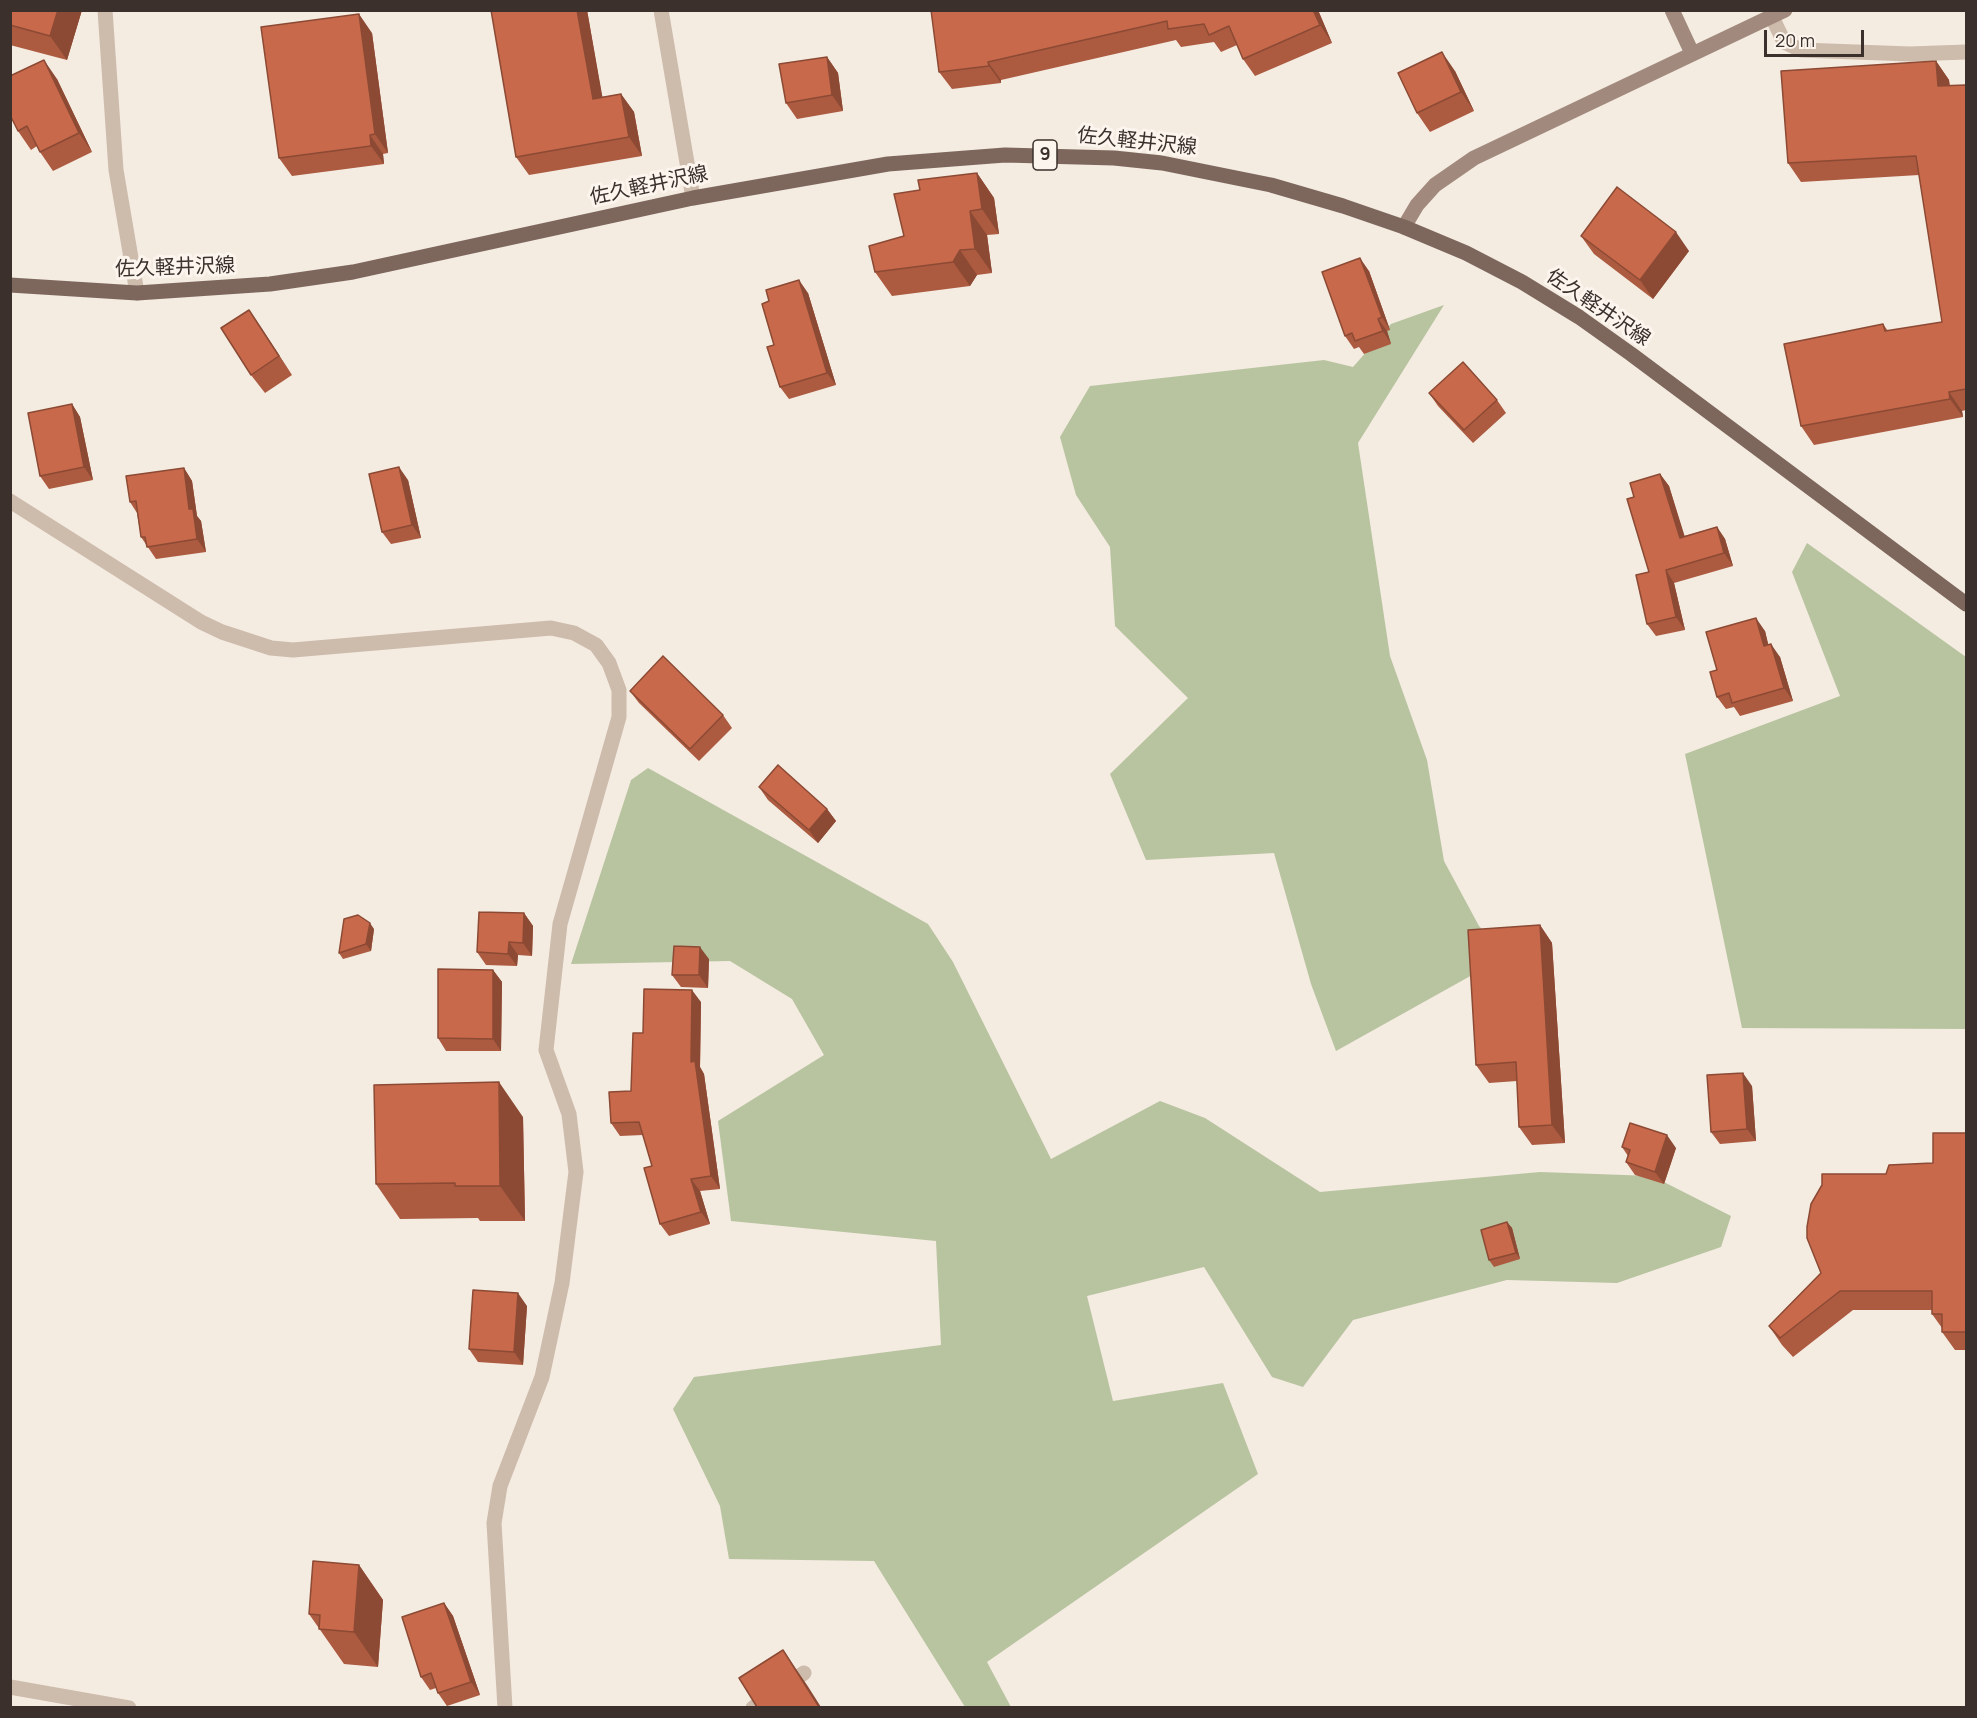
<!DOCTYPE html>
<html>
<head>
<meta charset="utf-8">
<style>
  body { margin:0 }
  #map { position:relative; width:1977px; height:1718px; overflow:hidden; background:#f4ebe1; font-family:Manrope,sans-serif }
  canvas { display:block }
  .frame { position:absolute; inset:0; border:12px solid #3b302b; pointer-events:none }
  .scale { position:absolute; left:1764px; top:30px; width:100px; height:27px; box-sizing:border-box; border:3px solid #3b302b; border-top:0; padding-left:8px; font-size:18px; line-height:21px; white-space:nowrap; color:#3b302b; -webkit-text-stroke:4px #fbf5ee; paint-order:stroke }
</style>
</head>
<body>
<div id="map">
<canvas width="1977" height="1718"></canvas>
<div class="frame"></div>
<div class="scale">20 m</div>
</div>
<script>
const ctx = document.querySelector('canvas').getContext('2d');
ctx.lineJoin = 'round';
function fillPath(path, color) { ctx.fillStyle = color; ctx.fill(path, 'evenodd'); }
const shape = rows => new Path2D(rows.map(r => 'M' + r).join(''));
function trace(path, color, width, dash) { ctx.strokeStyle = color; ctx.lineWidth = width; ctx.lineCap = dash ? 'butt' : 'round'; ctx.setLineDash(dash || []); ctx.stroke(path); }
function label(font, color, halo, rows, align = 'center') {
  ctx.font = font + ' Manrope,"Noto Sans JP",sans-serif'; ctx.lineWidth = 6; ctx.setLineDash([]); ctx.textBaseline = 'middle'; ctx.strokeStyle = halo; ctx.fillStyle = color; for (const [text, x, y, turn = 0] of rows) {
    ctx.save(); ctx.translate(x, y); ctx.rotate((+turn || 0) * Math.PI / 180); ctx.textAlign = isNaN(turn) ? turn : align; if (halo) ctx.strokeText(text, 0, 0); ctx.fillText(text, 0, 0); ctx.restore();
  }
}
const green = shape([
  [1444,305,1358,443,1390,656,1427,760,1444,861,1479,926,1508,955,1336,1051,1311,984,1274,853,1146,860,1110,774,1188,698,1115,626,1110,547,1076,495,1060,437,1090,386,1324,360,1353,367,1391,324],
  [1807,543,1966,657,1966,1029,1742,1028,1685,754,1840,696,1792,572],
  [648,768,928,924,953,962,1051,1159,1160,1101,1205,1118,1320,1192,1540,1172,1652,1176,1731,1216,1721,1247,1617,1283,1507,1280,1353,1320,1303,1387,1272,1377,1204,1267,1087,1296,1113,1401,1223,1383,1258,1474,987,1662,1011,1707,965,1707,874,1561,729,1559,720,1506,673,1409,694,1377,941,1345,936,1241,731,1221,718,1121,824,1055,792,999,730,961,571,964,631,780]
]);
const street = shape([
  [105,10,116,170,137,293],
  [661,10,693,198],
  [1772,17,1784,42,1801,50,1910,54,1966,52],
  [10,501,201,622,222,632,271,648,293,650,551,628,574,633,596,645,609,663,619,690,619,717,560,924,546,1050,569,1114,576,1172,562,1283,542,1377,500,1486,494,1523,505,1708],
  [10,1687,129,1708],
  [753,1708,804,1673]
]);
const secondary = shape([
  [1672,10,1692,53],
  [1404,227,1417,205,1435,185,1474,158,1785,10]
]);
const primary = shape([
  [10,285,137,293,270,284,353,272,693,198,888,164,1005,155,1114,158,1162,163,1271,185,1343,206,1404,227,1466,253,1522,282,1579,317,1631,354,1966,604]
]);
const wall = shape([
  [10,10,82,10,67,60,10,45],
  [587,10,602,97,621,94,634,112,642,156,529,175,516,157],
  [931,10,1318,10,1332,43,1255,76,1243,59,1237,45,1221,52,1214,42,1181,47,1176,40,1001,80,1001,83,952,89,939,72],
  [372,33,388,153,383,154,384,164,292,176,279,158],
  [827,57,838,73,843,111,797,119,786,103],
  [1936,61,1949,80,1950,86,1966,85,1966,410,1962,411,1963,417,1814,445,1801,426,1883,324,1888,331,1942,322,1919,175,1801,182,1788,163],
  [1455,71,1474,111,1430,132,1417,113],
  [57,79,92,152,53,171,40,152,37,146,31,150,18,131],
  [977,173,994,198,999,234,987,235,992,273,977,275,970,286,892,296,875,272,904,236,920,190],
  [1581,236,1689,251,1653,299,1594,254],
  [1369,271,1390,330,1387,331,1391,344,1364,354,1359,347,1354,349,1345,336],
  [808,293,836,385,789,399,780,387,774,345],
  [249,310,292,375,265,393,251,375],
  [1429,393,1497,400,1506,413,1473,443,1438,406],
  [72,404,80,417,93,480,49,489,40,476],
  [184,468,192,481,197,516,201,521,206,552,156,559,141,537,137,513,130,502],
  [1660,474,1669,486,1684,536,1717,527,1725,539,1733,566,1674,583,1685,630,1656,636,1647,624,1649,572,1634,497],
  [408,480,421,538,391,544,382,532],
  [1765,631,1768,645,1780,657,1793,701,1740,716,1734,707,1726,709,1717,697,1717,670],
  [630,691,723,715,732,728,699,761,639,703],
  [759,787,827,809,836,821,818,843,768,800],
  [524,913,533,926,532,956,518,955,517,966,486,965,477,952],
  [1540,925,1552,943,1565,1143,1532,1145,1519,1127,1517,1081,1489,1083,1476,1065],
  [374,929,371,951,343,959,339,953],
  [709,959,708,988,681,987,672,975],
  [493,970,502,982,501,1051,446,1051,438,1038],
  [701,1002,700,1067,704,1074,720,1189,700,1191,710,1224,669,1236,660,1224,652,1166,643,1135,620,1136,611,1123,631,1091,643,1033],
  [1752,1086,1756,1141,1720,1144,1711,1132],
  [523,1117,525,1221,480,1221,478,1218,400,1219,376,1184],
  [1966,1133,1966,1350,1955,1350,1942,1332,1942,1328,1932,1314,1932,1310,1853,1310,1793,1357,1782,1345,1769,1326,1821,1273,1886,1174,1933,1163],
  [1622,1147,1676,1148,1664,1184,1635,1175,1626,1162,1628,1156],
  [1507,1222,1512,1228,1520,1259,1494,1267,1489,1260],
  [527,1306,523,1365,478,1362,469,1349],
  [359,1565,383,1600,378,1667,344,1664,309,1614],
  [444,1603,453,1616,480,1695,447,1706,438,1693,436,1688,430,1690,421,1677]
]);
const shadedWall = shape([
  [58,10,82,10,67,60,50,36],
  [577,10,587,10,606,117,593,99],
  [1313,10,1318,10,1332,43,1320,25],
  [359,14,372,33,388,153,375,134],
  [1442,52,1455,71,1474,111,1461,92],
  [827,57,838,73,843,111,832,95],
  [44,60,57,79,92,152,79,133],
  [1936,61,1949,80,1951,105,1938,86],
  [988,62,1001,80,1001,83,989,66],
  [621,94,634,112,642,156,629,137],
  [370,135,383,154,384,164,371,146],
  [977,173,994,198,999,234,982,209],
  [970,211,987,235,992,273,975,249],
  [1676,232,1689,251,1653,299,1640,280],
  [960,250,977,275,970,286,953,262],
  [1360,258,1369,271,1390,330,1382,317],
  [799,280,808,293,836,385,827,373],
  [249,310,262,329,292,375,279,356],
  [1378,319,1387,331,1391,344,1383,331],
  [1949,392,1962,411,1963,417,1950,399],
  [72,404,80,417,93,480,84,467],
  [399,467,408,480,421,538,412,525],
  [184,468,192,481,197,516,201,521,206,552,197,539,189,509],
  [1660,474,1669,486,1689,550,1680,538],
  [1717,527,1725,539,1733,566,1724,553],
  [1666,570,1674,583,1685,630,1676,617],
  [1756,618,1765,631,1772,659,1764,646],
  [1771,644,1780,657,1793,701,1784,688],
  [827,809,836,821,818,843,809,830],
  [524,913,533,926,532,956,523,943],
  [370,923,374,929,371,951,366,944],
  [1540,925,1552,943,1565,1143,1552,1125],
  [509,942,518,955,517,966,508,954],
  [700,947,709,959,708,988,699,975],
  [493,970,502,982,501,1051,493,1039],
  [692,990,701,1002,700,1067,704,1074,720,1189,711,1176,691,1062],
  [1743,1073,1752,1086,1756,1141,1747,1129],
  [499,1082,523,1117,525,1221,500,1186],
  [1667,1135,1676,1148,1664,1184,1655,1172],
  [691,1179,700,1191,710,1224,701,1212],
  [1507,1222,1512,1228,1520,1259,1516,1253],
  [518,1293,527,1306,523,1365,514,1352],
  [359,1565,383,1600,378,1667,354,1632],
  [444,1603,453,1616,480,1695,471,1682],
  [783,1650,807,1685,821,1707,819,1707]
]);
const building = shape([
  [10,10,58,10,50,36,10,25,10,10],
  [491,10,577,10,593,99,621,94,629,137,516,157,491,10],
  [931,10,1313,10,1320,25,1243,59,1229,26,1209,35,1204,24,1168,29,1167,21,988,62,989,66,939,72,931,10],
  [359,14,375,134,370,135,371,146,279,158,261,27,359,14],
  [1442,52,1461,92,1417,113,1398,73,1442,52],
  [827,57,832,95,786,103,779,64,827,57],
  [44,60,79,133,40,152,27,126,18,131,10,115,10,76,44,60],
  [1936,61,1938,86,1966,85,1966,389,1949,392,1950,399,1801,426,1784,344,1883,324,1885,331,1942,322,1916,156,1788,163,1781,71,1936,61],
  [977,173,982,209,970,211,975,249,960,250,953,262,875,272,869,246,904,236,894,194,920,190,918,180,977,173],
  [1617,187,1676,232,1640,280,1581,236,1617,187],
  [1360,258,1382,317,1378,319,1383,331,1355,341,1352,333,1345,336,1322,272,1360,258],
  [799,280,827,373,780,387,767,347,774,345,762,304,769,301,766,290,799,280],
  [249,310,279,356,251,375,221,328,249,310],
  [1463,362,1497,400,1464,430,1429,393,1463,362],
  [72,404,84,467,40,476,28,413,72,404],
  [399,467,412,525,382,532,369,474,399,467],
  [184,468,189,509,193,509,197,539,147,547,145,537,141,537,136,501,130,502,126,476,184,468],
  [1660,474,1680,538,1717,527,1724,553,1666,570,1676,617,1647,624,1636,575,1649,572,1627,499,1634,497,1630,483,1660,474],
  [1756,618,1764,646,1771,644,1784,688,1732,703,1729,693,1717,697,1710,672,1717,670,1706,632,1756,618],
  [663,656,723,715,690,749,630,691,663,656],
  [778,765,827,809,809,830,759,787,778,765],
  [479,912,524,913,523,943,509,942,508,954,477,952,479,912],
  [358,915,370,923,366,944,339,953,344,919,358,915],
  [1540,925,1552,1125,1519,1127,1516,1062,1476,1065,1468,930,1540,925],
  [674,946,700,947,699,975,672,975,674,946],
  [438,969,493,970,493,1039,438,1038,438,969],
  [644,989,692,990,691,1062,695,1061,711,1176,691,1179,701,1212,660,1224,644,1168,652,1166,639,1122,611,1123,609,1092,631,1091,633,1033,643,1033,644,989],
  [1743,1073,1747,1129,1711,1132,1707,1075,1743,1073],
  [499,1082,500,1186,455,1186,455,1183,376,1184,374,1085,499,1082],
  [1630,1123,1667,1135,1655,1172,1626,1162,1630,1150,1622,1147,1630,1123],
  [1933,1133,1966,1133,1966,1332,1942,1332,1942,1314,1932,1314,1932,1291,1840,1291,1780,1338,1769,1326,1821,1273,1807,1238,1807,1227,1811,1204,1822,1185,1822,1174,1886,1174,1889,1165,1933,1163,1933,1133],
  [1507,1222,1516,1253,1489,1260,1481,1230,1507,1222],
  [473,1290,518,1293,514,1352,469,1349,473,1290],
  [313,1561,359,1565,354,1632,319,1629,320,1615,309,1614,313,1561],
  [444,1603,471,1682,438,1693,431,1673,421,1677,402,1617,444,1603],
  [783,1650,819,1707,757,1707,739,1678,783,1650]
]);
const shields = [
  [1045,155,24]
];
const shieldNames = [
  ["9",1045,155]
];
const streetNames = [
  ["佐久軽井沢線",1137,142,6],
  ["佐久軽井沢線",649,186,-12],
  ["佐久軽井沢線",175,268,-2],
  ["佐久軽井沢線",1598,308,34]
];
fillPath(green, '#b8c4a0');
trace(street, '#cdbbac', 15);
trace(secondary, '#a18a7d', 15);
trace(primary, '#7d675c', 15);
fillPath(wall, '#ac5a40');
fillPath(shadedWall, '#8c4a34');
fillPath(building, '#c8694b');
trace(building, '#8c4a34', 1.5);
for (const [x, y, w] of shields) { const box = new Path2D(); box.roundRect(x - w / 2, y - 15, w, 30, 4.5); ctx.fillStyle = '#fbf5ee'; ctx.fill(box); trace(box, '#3b302b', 1.5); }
label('bold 18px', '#3b302b', null, shieldNames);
label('20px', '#3b302b', '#fbf5ee', streetNames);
</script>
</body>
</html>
